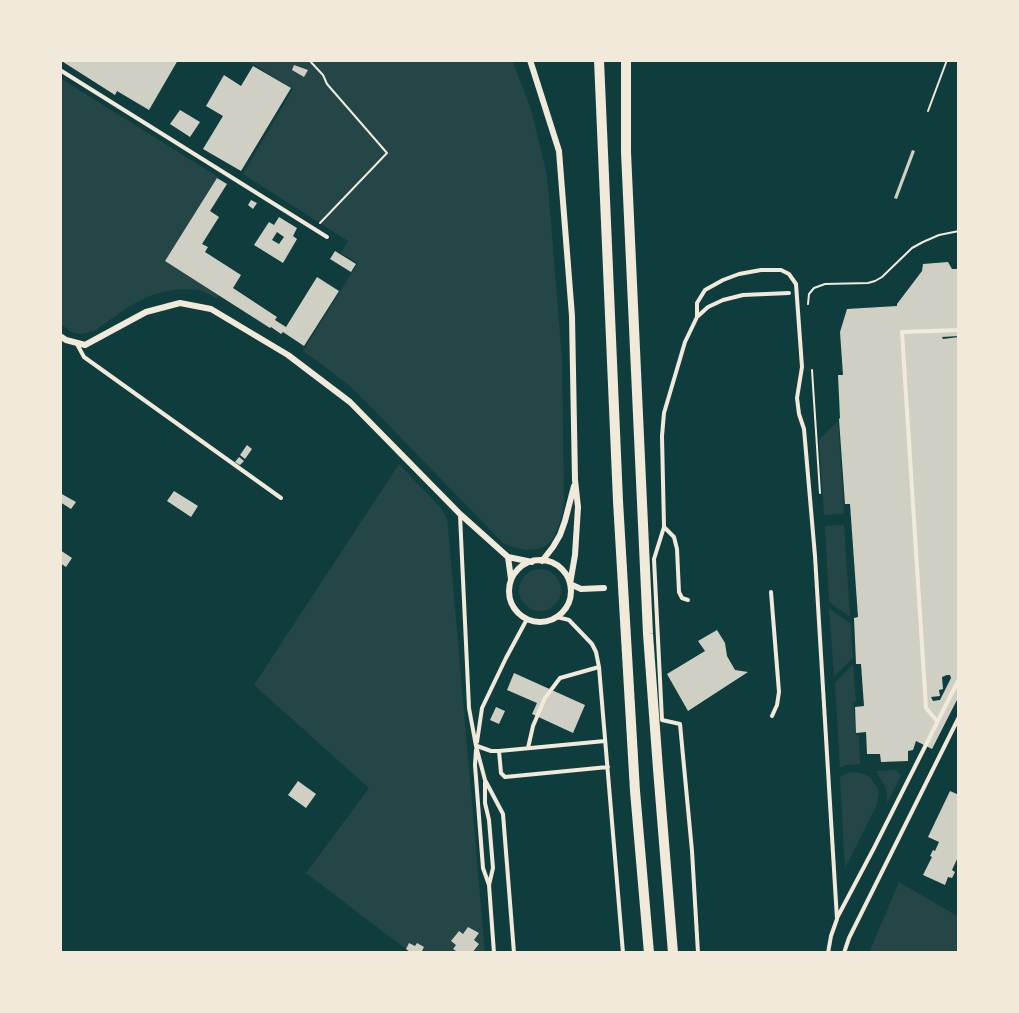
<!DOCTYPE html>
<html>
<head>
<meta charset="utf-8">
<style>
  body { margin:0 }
  #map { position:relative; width:1019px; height:1013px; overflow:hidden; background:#0f3d3e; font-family:"Exo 2",sans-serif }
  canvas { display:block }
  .frame { position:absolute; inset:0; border:62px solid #f1e9da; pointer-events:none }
</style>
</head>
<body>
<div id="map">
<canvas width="1019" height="1013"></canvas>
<div class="frame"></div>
</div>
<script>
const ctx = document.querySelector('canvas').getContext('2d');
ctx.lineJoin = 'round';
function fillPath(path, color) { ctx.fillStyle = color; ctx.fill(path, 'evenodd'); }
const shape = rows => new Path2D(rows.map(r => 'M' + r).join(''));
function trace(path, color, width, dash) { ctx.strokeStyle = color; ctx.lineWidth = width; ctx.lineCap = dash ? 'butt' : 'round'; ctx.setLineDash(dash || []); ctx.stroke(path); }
const green = shape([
  [246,60,512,60,531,109,547,175,562,358,564,501,562,515,557,530,553,539,546,546,537,549,525,550,513,547,503,543,372,408,351,387,320,363,303,351,358,263,341,253,348,241,243,174,293,89],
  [60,78,218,177,165,261,219,295,216,298,200,290,181,289,162,292,147,297,130,306,94,331,83,334,74,333,60,324],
  [838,421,844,514,824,515,819,440],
  [399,464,440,507,447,519,448,528,485,953,411,953,306,873,369,788,254,685],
  [844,525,850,617,829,602,825,526],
  '519 590a21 21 0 1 1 42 0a21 21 0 1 1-42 0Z',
  [829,608,851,624,853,658,834,676],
  [853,664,856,702,853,701,856,735,859,735,860,764,846,765,840,768,835,683],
  [895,770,901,775,887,803,886,788,876,771],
  [850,772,861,773,870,777,877,787,879,792,877,805,845,868,840,778,840,777],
  [899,882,959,917,959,953,869,953]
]);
const building = shape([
  [60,60,178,60,149,110,117,91,115,95],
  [294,65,308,70,304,77,292,70],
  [253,66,291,88,241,171,203,149,223,116,206,106,224,75,241,86],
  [180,110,200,122,190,137,170,124],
  [912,150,915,151,897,199,894,198],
  [217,178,227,184,210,211,219,217,202,244,208,247,205,252,241,275,233,288,277,317,275,320,286,327,317,277,339,291,304,346,283,332,281,334,271,327,270,328,165,261],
  [251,200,257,203,253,209,248,205],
  [279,217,297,228,293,236,297,239,283,263,254,245,269,222,274,225],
  [277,232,284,237,279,244,272,240],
  [335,251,356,264,351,272,330,259],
  [948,262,952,269,959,269,959,336,942,337,943,339,959,337,959,696,932,749,916,741,913,750,908,751,908,761,881,762,880,754,867,754,866,732,856,733,855,707,864,706,861,664,856,664,854,618,858,617,850,504,845,504,839,419,840,418,838,375,843,375,840,332,847,309,897,306,897,304,922,271,923,264],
  [947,675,950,675,951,678,940,700,933,701,931,697,940,696,939,690,943,689,942,677],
  [247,445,252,449,245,459,240,455],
  [239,457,244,461,240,465,235,462],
  [174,491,198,506,191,517,167,501],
  [60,493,76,502,71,509,60,502],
  [60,550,72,558,66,567,60,563],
  [717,630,725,643,727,656,735,670,748,672,688,711,667,674,705,651,698,641],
  [514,673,585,705,573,733,532,714,537,703,507,690],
  [496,707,505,711,499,724,490,720],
  [298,781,316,794,306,808,288,795],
  [950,791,959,795,959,855,952,870,955,872,952,878,948,877,945,885,923,875,932,857,930,856,933,850,935,851,939,842,928,837],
  [468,927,479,933,474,940,479,944,472,953,459,953,453,949,456,945,451,941,459,931,463,934],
  [409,943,415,946,417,943,424,947,421,953,409,953,410,952,406,949]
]);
const path = shape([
  [309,60,323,75,327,84,387,153,320,223],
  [928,111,947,60],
  [808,304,809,294,814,288,825,284,868,283,875,281,882,277,912,248,923,242,939,235,959,231],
  [812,370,820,493]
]);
const service = shape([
  [60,70,327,237],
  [697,317,697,303,705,290,723,280,739,274,761,270,781,270,789,274,796,284,802,367,797,398,799,414,804,429,815,556,837,919,831,936,828,953],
  [77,344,84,357,281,498],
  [460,515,469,708,476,746,485,780,503,814,514,953],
  [664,527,674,537,677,549,679,592,682,598,688,600],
  [771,592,779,692,777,705,772,716],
  [557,617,569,620,592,644,596,652,599,667,623,953],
  [937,721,926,708,902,332,959,330],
  [477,742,482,708,506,658,527,619],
  [477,746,491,751,499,751,605,741],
  [528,748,533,726,545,698,560,678,599,667],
  [476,750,475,765,483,868,489,885,494,953],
  [499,751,501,773,505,777,608,767],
  [485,782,485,803,489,820,493,868,489,885],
  [837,918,874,848,959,679],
  [698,953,692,851,680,724,662,720,654,559,664,527,662,436,664,413,685,342,697,317,708,307,723,300,743,295,789,293],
  [844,953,849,938,959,717]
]);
const minor = shape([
  [530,60,559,151,572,316,575,480,578,507,575,555,570,584,581,589,604,588],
  [60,336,66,340,85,345,146,312,180,303,211,309,288,355,350,402,460,514,508,557,532,562],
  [508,557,511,579],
  '509 591a31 31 0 1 1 62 0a31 31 0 1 1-62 0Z',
  [542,561,553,547,560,535,565,521,574,486]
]);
const secondary = shape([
  [599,60,618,501,635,791,649,953],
  [626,60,626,152,648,634,658,769,673,953]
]);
fillPath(green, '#244646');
fillPath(building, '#cfcfc3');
trace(path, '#f1e9da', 2);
trace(service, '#f1e9da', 4);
trace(minor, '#f1e9da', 6);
trace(secondary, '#f1e9da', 10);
</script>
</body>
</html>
